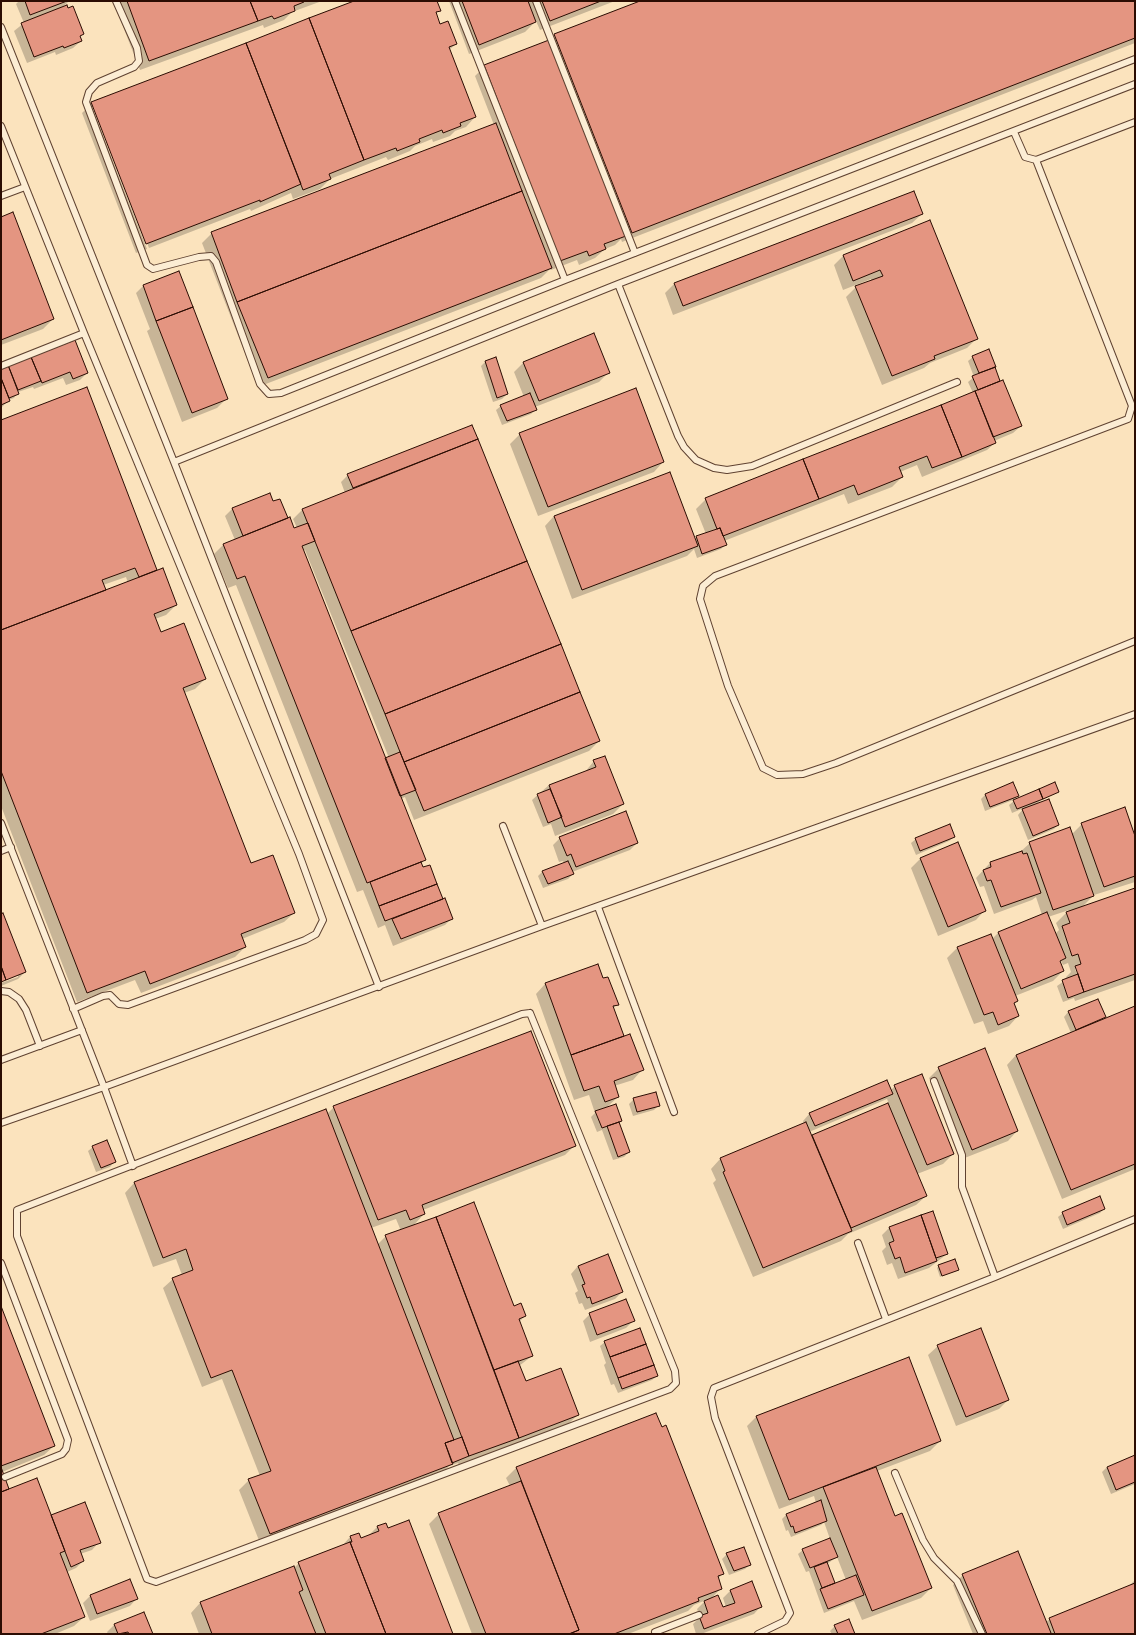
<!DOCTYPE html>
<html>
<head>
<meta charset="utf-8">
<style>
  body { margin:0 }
  #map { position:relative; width:1136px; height:1635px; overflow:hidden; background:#fbe3bd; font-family:"Gentium Book Plus",serif }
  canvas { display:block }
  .frame { position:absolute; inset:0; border:2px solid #2b0c02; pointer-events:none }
</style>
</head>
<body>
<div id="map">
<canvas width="1136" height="1635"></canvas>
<div class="frame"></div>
</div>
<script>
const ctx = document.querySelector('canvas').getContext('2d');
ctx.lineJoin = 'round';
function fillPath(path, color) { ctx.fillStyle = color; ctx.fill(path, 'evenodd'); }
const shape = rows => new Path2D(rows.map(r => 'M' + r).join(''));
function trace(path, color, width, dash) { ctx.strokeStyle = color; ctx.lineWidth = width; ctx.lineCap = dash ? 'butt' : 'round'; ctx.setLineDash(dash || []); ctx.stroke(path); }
const shadow = shape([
  [19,1,69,1,61,9,83,34,79,38,81,41,73,48,56,55,55,52,27,63,14,31,24,23,16,4],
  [113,1,322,1,292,12,284,20,264,28,263,25,140,70],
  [357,1,436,1,439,10,435,14,440,25,456,44,449,50,475,117,466,127,455,131,450,136,433,142,432,139,415,146,410,151,388,160,386,157,330,179,320,189,293,199,291,193,251,211,250,209,149,248,94,107,92,107,147,249,136,253,82,113,92,103],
  [449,1,615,1,540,30,536,21,525,32,469,54],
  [643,1,1135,1,1135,43,622,242,621,239,615,245,605,249,595,258,579,265,577,260,551,270,550,269,541,278,258,387,202,243,212,233,494,125,475,76,485,66,549,41,555,35],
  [922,214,912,223,673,315,665,293,674,284],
  [1,218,53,319,43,329,1,345],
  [930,221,977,338,967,348,930,363,924,368,882,385,846,297,856,287,871,281,871,279,843,290,834,265,843,256],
  [178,272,227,398,217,408,182,422,147,331,150,329,136,293,143,286],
  [75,341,87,373,80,380,66,385,63,378,34,389,33,387,18,392,14,398,9,400,1,408,1,369],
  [988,351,1000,383,1021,426,1013,433,994,441,995,443,987,450,922,477,917,465,900,472,902,477,892,487,848,504,844,494,724,541,725,545,721,549,697,558,694,549,687,556,572,599,545,526,554,516,694,539,706,534,696,509,706,499,973,393,968,382,974,377,968,361,973,357],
  [486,361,507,394,502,399,493,402,481,366],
  [524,362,609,372,599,382,535,407,536,409,531,414,502,425,496,410,501,406,524,397,514,372],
  [86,388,157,572,176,605,166,615,155,619,161,633,205,679,195,689,184,693,250,864,294,913,284,922,242,939,245,947,235,957,141,993,135,980,77,1002,1,806,1,421],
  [126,577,128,583,105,591,103,585],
  [472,426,599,741,589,751,414,820,405,797,400,799,424,860,421,864,452,918,445,925,393,946,385,925,378,928,363,890,357,892,236,585,228,588,214,554,224,544,235,540,225,516,232,509,269,494,273,503,287,518,294,529,297,528,293,519,303,509,345,493,341,482,348,475],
  [305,550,389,758,385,759,303,551],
  [520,434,663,462,654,472,538,516,510,444],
  [594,761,623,804,613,814,555,836,551,824,543,827,532,800,549,785,585,772],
  [1013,784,1018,795,1013,800,985,811,981,799,985,795],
  [1058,792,1040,801,1035,805,1058,825,1054,829,1028,840,1018,815,1024,808,1012,813,1009,805,1014,801],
  [1082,824,1135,839,1135,882,1094,895,1081,908,1135,889,1135,980,1075,1001,1074,998,1063,1002,1057,986,1067,979,1066,977,1071,972,1068,963,1063,965,1061,961,1060,963,1063,971,1053,981,1015,996,1017,1001,1014,1004,1018,1016,1009,1026,988,1034,983,1021,974,1024,947,958,957,948,990,935,992,939,998,933,1042,915,1036,897,1032,900,994,914,984,886,980,887,976,878,990,863,1019,853,1030,843,1072,834],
  [1069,910,1056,923,1059,930,1055,934,1048,917],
  [1077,967,1079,979,1075,969],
  [954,837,949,841,916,855,911,843,916,839],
  [560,838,637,843,630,850,572,872,573,874,568,879,543,888,538,876,543,871,564,863,563,861,559,862,553,845],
  [920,859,985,910,976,920,938,936,911,868],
  [1,915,25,972,18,979,1,986,1,983,18,977,18,975,1,981],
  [603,980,617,1004,613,1009,624,1037,642,1070,633,1080,614,1086,618,1097,606,1108,621,1120,618,1123,629,1152,624,1157,613,1160,602,1130,597,1132,591,1117,595,1113,589,1095,574,1100,536,994,545,984],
  [1098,1000,1105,1017,1102,1020,1135,1007,1135,1169,1062,1199,1007,1065,1016,1055,1071,1033,1064,1017,1068,1012],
  [939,1068,1017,1131,1008,1141,962,1159,929,1078],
  [895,1086,953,1154,943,1164,917,1174,926,1196,916,1205,848,1234,841,1241,753,1277,713,1183,716,1180,711,1169,720,1159,804,1124,803,1121,810,1113,890,1091],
  [887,1099,889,1104,811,1136,809,1132],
  [634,1099,659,1105,654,1110,633,1116,629,1104],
  [334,1107,574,1146,565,1155,423,1210,424,1214,412,1227,474,1203,513,1307,525,1316,519,1322,532,1356,519,1366,525,1382,578,1415,568,1424,459,1465,458,1463,449,1466,442,1474,260,1543,239,1490,249,1480,260,1476,222,1379,202,1387,163,1288,173,1279,182,1275,176,1259,153,1267,125,1193,134,1183,327,1114],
  [396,1219,401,1231,386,1236,378,1244,371,1228],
  [93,1147,114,1162,110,1167,96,1172,88,1151],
  [1104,1209,1100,1213,1063,1229,1058,1217,1063,1213],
  [932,1212,947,1254,929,1268,898,1279,892,1263,887,1265,882,1251,886,1247,882,1235,889,1228],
  [578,1266,622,1292,615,1299,585,1310,582,1303,579,1304,575,1293,578,1291,571,1274],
  [939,1266,958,1270,940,1277,937,1268],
  [1,1309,54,1446,44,1455,2,1472,9,1490,50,1516,99,1542,92,1550,80,1554,83,1561,76,1568,67,1572,84,1617,74,1626,55,1634,1,1634],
  [590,1314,633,1321,626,1328,590,1342,583,1321],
  [605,1342,657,1376,652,1380,618,1393,614,1384,611,1385,604,1365,606,1363,600,1346],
  [938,1346,1008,1400,999,1409,956,1426,928,1355],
  [656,1414,723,1573,718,1579,721,1588,710,1600,722,1608,726,1607,723,1598,730,1591,752,1583,761,1606,754,1614,701,1634,696,1634,693,1624,700,1617,697,1609,706,1600,694,1605,688,1611,628,1634,472,1634,429,1524,439,1514,510,1486,506,1478,516,1468],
  [757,1416,940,1441,930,1451,877,1471,894,1517,931,1588,921,1598,862,1620,854,1601,824,1613,809,1571,806,1572,798,1554,803,1550,830,1539,824,1522,821,1525,791,1537,788,1530,786,1531,782,1519,786,1515,816,1503,814,1496,779,1509,747,1426],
  [837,1557,846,1580,835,1585,827,1564],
  [1135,1456,1135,1484,1111,1494,1102,1472,1107,1467],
  [385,1524,452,1634,199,1634,191,1613,200,1603,294,1568,299,1563,341,1547,350,1537,358,1534,360,1540,368,1536,377,1527],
  [727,1554,750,1564,745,1569,729,1575,722,1559],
  [963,1575,1046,1622,1050,1619,1128,1587,1135,1580,1135,1634,973,1634,953,1585],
  [130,1581,137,1598,130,1606,90,1621,83,1603,90,1596],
  [143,1613,152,1634,108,1634,107,1632,114,1625],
  [835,1626,854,1634,832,1634,830,1631]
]);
const building = shape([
  [25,1,67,1,30,15,25,1],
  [127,1,250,1,258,21,149,61,127,1],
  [250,1,304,1,304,2,294,6,295,11,274,19,272,16,258,21,250,1],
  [354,1,437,1,441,11,436,12,440,24,448,21,457,44,449,47,476,117,460,123,461,126,443,133,442,130,419,139,420,142,397,151,396,148,364,160,309,18,354,1],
  [462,1,528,1,536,22,479,45,462,1],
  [542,1,601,1,550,21,542,1],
  [640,1,1135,1,1135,38,632,233,554,34,640,1],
  [67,5,68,8,73,6,84,34,80,36,82,41,64,48,63,46,34,57,21,23,67,5],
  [309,18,364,160,329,174,331,179,303,190,246,43,309,18],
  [549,40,626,236,604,244,606,249,589,256,587,251,560,261,484,65,549,40],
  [246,43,301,184,260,202,260,200,146,244,91,102,246,43],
  [496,123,522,191,237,302,211,232,496,123],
  [522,191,552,268,268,378,237,302,522,191],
  [914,191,923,214,683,306,674,283,914,191],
  [13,212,54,319,1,340,1,217,13,212],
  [930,220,978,339,934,356,935,359,892,376,855,286,883,276,880,270,853,281,843,255,930,220],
  [179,271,193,307,156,321,143,285,179,271],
  [193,307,228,399,192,413,156,321,193,307],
  [594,333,610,373,539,401,523,362,594,333],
  [75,340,88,373,73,379,70,372,42,383,31,357,75,340],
  [989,349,996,367,979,373,972,356,989,349],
  [31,357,41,381,18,390,8,365,31,357],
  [496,357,508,394,497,398,485,361,496,357],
  [8,365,19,394,9,398,1,378,1,368,8,365],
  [995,367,1000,381,978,390,972,376,995,367],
  [1,378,10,401,1,405,1,378],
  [1003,380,1022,426,993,437,975,391,1003,380],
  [87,387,157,570,139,577,135,568,102,580,106,590,1,630,1,420,87,387],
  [636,388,664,462,548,507,519,433,636,388],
  [975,391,996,443,962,457,941,405,975,391],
  [530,393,537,410,507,421,500,405,530,393],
  [941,405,962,457,932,468,927,456,899,467,903,477,858,495,854,485,819,499,803,459,941,405],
  [472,425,478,439,353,488,347,474,472,425],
  [478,439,527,561,351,631,302,509,478,439],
  [803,459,819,499,723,536,720,528,717,529,705,498,803,459],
  [670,472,698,546,582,590,554,516,670,472],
  [270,493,273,501,280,499,288,518,243,536,232,508,270,493],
  [290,517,294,528,308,523,315,541,302,546,426,860,367,883,245,576,237,579,223,544,290,517],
  [720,528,727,545,702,554,696,536,720,528],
  [527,561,561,644,385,714,351,631,527,561],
  [163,568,177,605,154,614,161,632,184,623,206,679,183,688,251,863,273,855,295,913,241,934,246,947,150,984,145,971,87,993,1,771,1,630,163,568],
  [561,644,580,692,404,762,385,714,561,644],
  [580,692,600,741,424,811,404,762,580,692],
  [400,752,416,790,400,796,385,758,400,752],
  [605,756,624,804,565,827,549,785,596,767,593,760,605,756],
  [1013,782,1019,796,990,807,985,794,1013,782],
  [1055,782,1059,792,1043,799,1039,789,1055,782],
  [550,789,562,817,548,823,537,794,550,789],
  [1039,789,1043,799,1017,809,1013,800,1039,789],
  [1049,799,1059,825,1033,836,1022,809,1049,799],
  [1125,807,1135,836,1135,876,1104,887,1081,823,1125,807],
  [626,811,638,843,576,867,571,854,567,856,559,837,626,811],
  [950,824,955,837,920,851,915,838,950,824],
  [1070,827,1094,896,1053,910,1029,842,1070,827],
  [958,842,986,911,948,927,920,858,958,842],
  [1022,851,1023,854,1027,853,1041,893,1001,907,991,880,987,881,983,870,991,867,990,862,1022,851],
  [568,861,574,874,548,884,542,871,568,861],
  [421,862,423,867,430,865,437,884,379,906,370,882,421,862],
  [437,884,443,899,385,921,379,906,437,884],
  [1135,888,1135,974,1084,992,1075,966,1081,964,1078,954,1072,956,1062,926,1070,923,1066,912,1135,888],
  [445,898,453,919,401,939,392,919,445,898],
  [1047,912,1066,958,1060,961,1064,971,1021,989,998,932,1047,912],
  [3,913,26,972,6,980,1,966,1,914,3,913],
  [991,934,1018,1001,1014,1003,1019,1016,998,1025,993,1012,984,1015,957,947,991,934],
  [598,964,603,978,608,977,619,1005,613,1006,624,1036,571,1055,545,983,598,964],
  [1,966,6,980,1,982,1,966],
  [1078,974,1084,992,1068,998,1062,980,1078,974],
  [1098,999,1106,1017,1076,1030,1068,1011,1098,999],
  [1135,1006,1135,1164,1071,1190,1016,1055,1135,1006],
  [531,1031,576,1146,422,1205,425,1214,410,1220,406,1210,378,1220,333,1106,531,1031],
  [630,1034,644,1070,614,1081,619,1097,605,1102,599,1086,584,1091,571,1055,630,1034],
  [985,1048,1018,1131,972,1150,938,1067,985,1048],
  [922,1074,954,1154,927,1165,894,1085,922,1074],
  [887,1080,893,1094,815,1126,809,1113,887,1080],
  [656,1092,660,1106,637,1112,633,1098,656,1092],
  [888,1103,927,1196,851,1228,812,1135,888,1103],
  [616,1104,622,1121,602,1128,595,1111,616,1104],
  [326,1109,454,1440,445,1443,453,1464,270,1534,248,1479,271,1471,232,1370,211,1378,172,1278,193,1270,186,1249,163,1258,134,1182,326,1109],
  [619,1122,630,1152,618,1157,607,1126,619,1122],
  [806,1122,852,1231,763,1268,723,1172,725,1171,720,1158,806,1122],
  [107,1140,116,1162,101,1168,92,1146,107,1140],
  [1100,1196,1105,1209,1067,1225,1062,1212,1100,1196],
  [474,1202,514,1306,521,1303,526,1316,519,1319,533,1356,494,1370,436,1217,474,1202],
  [933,1211,948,1254,936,1258,921,1215,933,1211],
  [921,1215,937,1261,905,1273,900,1257,895,1259,889,1243,894,1241,889,1227,921,1215],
  [436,1217,519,1438,469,1456,385,1235,436,1217],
  [608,1254,623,1292,592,1304,590,1297,587,1298,582,1285,585,1284,578,1266,608,1254],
  [955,1259,959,1270,942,1276,938,1265,955,1259],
  [626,1299,635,1321,597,1335,589,1313,626,1299],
  [1,1306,55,1446,1,1466,1,1306],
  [640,1328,646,1344,610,1357,604,1341,640,1328],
  [981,1328,1009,1400,966,1417,937,1345,981,1328],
  [646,1344,654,1365,618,1378,610,1357,646,1344],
  [909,1357,941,1441,789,1500,756,1416,909,1357],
  [518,1361,526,1381,561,1368,579,1415,519,1438,494,1370,518,1361],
  [654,1365,658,1376,622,1389,618,1378,654,1365],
  [656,1413,662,1427,666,1425,724,1574,718,1576,722,1589,698,1598,699,1601,614,1634,569,1634,579,1630,516,1467,656,1413],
  [462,1437,469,1456,452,1463,445,1443,462,1437],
  [1135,1455,1135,1482,1116,1490,1107,1467,1135,1455],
  [1,1467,9,1489,1,1492,1,1467],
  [876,1467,895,1516,902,1513,932,1588,872,1611,823,1487,876,1467],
  [37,1478,65,1551,60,1553,85,1617,41,1634,1,1634,1,1492,37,1478],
  [521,1481,579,1630,569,1634,486,1634,438,1513,521,1481],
  [821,1500,827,1521,795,1533,793,1526,791,1527,786,1514,821,1500],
  [85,1502,101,1543,80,1550,84,1561,71,1567,51,1515,85,1502],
  [409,1520,453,1634,386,1634,350,1542,352,1542,350,1536,359,1533,361,1538,379,1531,377,1526,386,1523,388,1528,409,1520],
  [830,1538,838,1557,810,1568,802,1549,830,1538],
  [350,1542,386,1634,326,1634,298,1562,350,1542],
  [744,1547,751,1565,734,1571,726,1553,744,1547],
  [1018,1551,1051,1633,1048,1634,987,1634,962,1574,1018,1551],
  [827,1562,835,1583,822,1588,814,1567,827,1562],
  [294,1566,303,1590,299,1592,316,1634,212,1634,200,1602,294,1566],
  [856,1575,864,1595,828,1609,820,1589,856,1575],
  [130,1579,138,1599,97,1614,90,1595,130,1579],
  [752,1581,762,1607,704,1629,699,1616,708,1613,704,1601,718,1595,723,1607,735,1603,730,1590,752,1581],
  [1135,1583,1135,1634,1055,1634,1049,1618,1135,1583],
  [144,1612,153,1634,129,1634,128,1632,118,1634,114,1624,144,1612],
  [849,1619,855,1634,838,1634,834,1625,849,1619]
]);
const lane = shape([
  [116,1,137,48,139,61,134,67,97,83,89,92,86,102,147,265,153,269,199,257,211,256,216,262,260,384,269,394,281,393,565,280,1135,59],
  [455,1,565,280],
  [536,1,635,253],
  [1,27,174,462,379,987],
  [1,126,84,333,299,854,323,920,316,934,305,940,128,1005,119,1004,110,995,103,996,73,1009],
  [1014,132,1025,157,1036,160,1135,122],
  [1036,160,1132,406,1128,419,715,576,703,586,700,599,728,686,763,768,777,775,803,774,836,763,1135,641],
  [1,196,25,187],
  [618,284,678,436,684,447,696,460,714,468,727,470,752,466,957,382],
  [1,366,84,333],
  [174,462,618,284,1135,84],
  [1,823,104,1087,133,1166],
  [503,826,542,926],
  [1,851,11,847],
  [598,907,674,1112],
  [1,991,9,992,19,999,26,1010,40,1046],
  [530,1013,675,1371,676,1383,670,1389,156,1582,147,1579,17,1236,17,1210,522,1014,530,1013],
  [1,1060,82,1030],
  [934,1081,962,1155,962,1187,995,1277],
  [1,1123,104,1087,542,926,1135,714],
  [858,1243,886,1319],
  [1,1263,68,1440,66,1449,62,1454,5,1477],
  [895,1473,923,1540,934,1558,957,1581,982,1634],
  [655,1632,699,1615],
  [758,1634,785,1621,790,1613,715,1418,711,1397,714,1388,995,1277,1135,1219]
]);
fillPath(shadow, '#0003');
fillPath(building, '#e49581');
trace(building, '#2b0c02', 1);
trace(lane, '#5f4231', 8);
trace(lane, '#fcedd4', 6);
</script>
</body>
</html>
